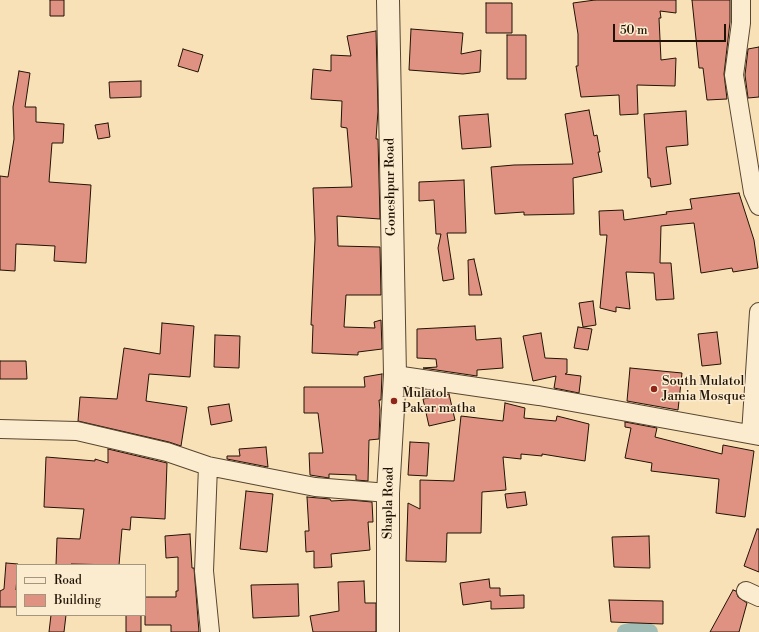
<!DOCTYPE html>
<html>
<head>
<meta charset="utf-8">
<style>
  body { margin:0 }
  #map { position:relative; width:759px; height:632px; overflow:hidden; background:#f9e1b7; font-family:"Libre Bodoni",serif }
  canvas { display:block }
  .legend { position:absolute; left:16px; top:564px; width:130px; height:52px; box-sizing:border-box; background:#fbecd0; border:1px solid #a4957e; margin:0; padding:5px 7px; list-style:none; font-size:12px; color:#211304 }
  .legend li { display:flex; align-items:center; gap:8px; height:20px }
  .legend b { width:20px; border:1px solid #a4957e }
  .scale { position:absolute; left:613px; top:24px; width:113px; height:18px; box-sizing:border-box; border:2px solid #211304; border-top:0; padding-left:5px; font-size:12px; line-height:14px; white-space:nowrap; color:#211304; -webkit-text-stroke:3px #fbecd0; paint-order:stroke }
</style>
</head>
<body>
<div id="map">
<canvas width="759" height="632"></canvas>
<ul class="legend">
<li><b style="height:5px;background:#fbecd0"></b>Road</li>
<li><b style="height:11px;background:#e09282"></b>Building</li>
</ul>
<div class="scale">50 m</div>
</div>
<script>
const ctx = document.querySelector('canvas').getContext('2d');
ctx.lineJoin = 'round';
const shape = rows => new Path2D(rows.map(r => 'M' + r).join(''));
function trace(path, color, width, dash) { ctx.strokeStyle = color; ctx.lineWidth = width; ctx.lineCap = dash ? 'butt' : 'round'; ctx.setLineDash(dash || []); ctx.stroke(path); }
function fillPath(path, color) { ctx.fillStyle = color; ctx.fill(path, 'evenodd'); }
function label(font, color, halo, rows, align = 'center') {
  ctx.font = font + ' "Libre Bodoni",serif'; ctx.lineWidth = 3; ctx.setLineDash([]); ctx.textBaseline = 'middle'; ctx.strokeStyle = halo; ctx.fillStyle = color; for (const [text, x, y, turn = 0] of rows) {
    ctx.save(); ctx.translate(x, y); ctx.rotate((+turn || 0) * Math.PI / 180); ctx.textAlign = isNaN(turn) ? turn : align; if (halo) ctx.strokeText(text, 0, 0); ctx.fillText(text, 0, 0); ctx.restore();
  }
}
const canal = shape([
  [625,632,636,630,650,632]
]);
const building = shape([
  [50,0,64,0,64,16,50,16,50,0],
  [595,0,676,0,676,13,660,11,661,18,659,18,661,60,676,58,675,86,637,85,638,114,620,115,619,95,581,97,576,66,578,66,578,34,573,3,595,0],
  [692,0,730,0,730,22,724,74,727,99,707,100,703,68,699,68,692,0],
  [486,3,512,3,512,33,486,33,486,3],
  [411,29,463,33,461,54,481,50,480,72,463,74,409,70,411,29],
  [376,31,378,111,376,139,378,139,380,219,337,216,338,246,380,247,381,295,346,295,344,327,375,328,374,322,381,320,382,349,358,352,358,355,312,353,313,325,311,325,315,239,313,188,352,187,347,128,341,127,342,101,311,99,313,69,331,71,331,55,351,56,347,36,376,31],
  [507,35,526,35,526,79,507,79,507,35],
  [759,47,759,97,748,98,745,75,748,49,759,47],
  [183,49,203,55,198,72,178,66,183,49],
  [19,71,30,73,25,107,36,107,36,122,64,124,63,143,52,143,49,182,91,185,86,263,54,261,55,246,16,244,15,271,0,270,0,176,8,177,14,139,13,107,19,71],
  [141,81,141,97,110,98,109,82,141,81],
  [589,110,594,136,597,135,600,152,598,152,602,172,573,178,574,214,524,215,524,212,495,214,491,167,514,165,573,164,565,114,589,110],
  [686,111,688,145,666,147,671,184,651,187,650,178,648,178,644,114,686,111],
  [488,114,491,147,462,149,459,116,488,114],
  [108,123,110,137,98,139,95,125,108,123],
  [464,180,466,233,447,233,454,279,443,281,438,248,441,234,436,234,434,200,419,201,419,182,464,180],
  [739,193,754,240,758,268,733,272,732,268,701,273,694,223,661,226,660,263,671,263,674,299,656,300,654,273,626,272,630,309,616,307,616,312,600,308,607,235,600,235,599,211,623,210,624,220,667,214,666,212,692,209,690,199,739,193],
  [474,259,482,295,469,295,468,260,474,259],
  [593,301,596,325,583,327,579,303,593,301],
  [162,323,194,326,190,377,149,374,146,401,187,407,181,446,169,442,78,421,80,397,117,399,124,348,160,354,162,323],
  [475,326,476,340,501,338,503,368,477,370,477,376,423,368,437,367,436,359,417,358,417,329,475,326],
  [578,327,592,329,588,350,574,348,578,327],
  [717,332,721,364,702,366,698,334,717,332],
  [541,333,545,358,567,359,567,373,565,374,581,376,579,393,554,388,556,376,533,381,523,336,541,333],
  [215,335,240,336,239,368,214,367,215,335],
  [0,361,26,361,27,379,0,379,0,361],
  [630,368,682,373,678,410,627,401,630,368],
  [382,374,381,400,379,400,380,410,379,439,369,440,368,481,356,480,356,475,329,474,329,478,310,475,309,453,323,453,318,413,304,413,304,387,365,387,364,377,382,374],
  [449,394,455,420,429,426,423,399,449,394],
  [505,403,525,408,524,418,556,421,557,416,589,424,585,461,542,454,542,456,521,454,521,459,503,457,506,490,482,492,481,533,447,533,446,562,406,561,408,503,420,509,420,480,454,481,461,416,503,421,505,403],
  [229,404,232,421,211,425,208,407,229,404],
  [625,422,657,428,655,437,722,454,723,445,754,451,745,517,716,513,719,479,651,471,652,463,625,458,631,428,625,427,625,422],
  [410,442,429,443,427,476,408,475,410,442],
  [266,447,268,467,227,459,227,456,240,456,239,449,266,447],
  [108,449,167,463,165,519,131,517,130,530,122,529,119,565,71,564,71,565,56,565,57,538,80,539,84,509,44,507,46,457,95,461,95,459,108,463,108,449],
  [246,491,273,494,267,552,240,549,246,491],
  [525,492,527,505,507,508,505,494,525,492],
  [307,497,330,499,331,501,350,500,372,502,373,522,368,522,370,550,331,554,332,567,314,568,314,551,306,552,305,531,309,531,307,497],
  [757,529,759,529,759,572,744,566,757,529],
  [190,534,192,568,194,568,199,632,171,632,171,625,145,625,145,597,176,597,176,591,178,591,178,557,166,558,165,536,190,534],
  [649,536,650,568,614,567,612,537,649,536],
  [6,563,18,564,16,590,17,590,17,607,0,607,0,591,4,589,6,563],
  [489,579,490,588,500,588,500,596,524,595,524,608,491,609,491,601,463,605,460,583,489,579],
  [364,581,365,603,376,603,376,632,313,632,310,616,339,611,338,582,364,581],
  [298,584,299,616,253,618,251,585,298,584],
  [733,590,736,591,738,597,747,603,739,632,710,632,733,590],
  [609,600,663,601,663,624,611,622,609,600],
  [51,615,66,615,64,632,49,632,51,615],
  [126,615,141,615,141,632,126,632,126,615]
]);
const minor = shape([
  [741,0,741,23,734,75,753,192,759,206],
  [395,375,539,396,759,436],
  [0,429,77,431,167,452,208,466,315,487,388,493],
  [751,434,759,312],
  [208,466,204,571,210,632],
  [746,591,759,597]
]);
const tertiary = shape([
  [388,0,395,375,388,493,388,632]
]);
const markers = [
  [654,389,4,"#8f2418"],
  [394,401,4,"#8f2418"]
];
const streetNames = [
  ["Goneshpur Road",391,187,-91],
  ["Shapla Road",389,503,-89]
];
const poiNames = [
  ["South Mulatol",662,382],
  ["Jamia Mosque",662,397],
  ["Mulatol",402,394],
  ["Pakar matha",402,409]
];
trace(canal, '#a0bcb5', 16);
fillPath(building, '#e09282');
trace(building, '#211304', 1);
trace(minor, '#574631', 20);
trace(tertiary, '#574631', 24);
trace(minor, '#fbecd0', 18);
trace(tertiary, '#fbecd0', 22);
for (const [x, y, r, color] of markers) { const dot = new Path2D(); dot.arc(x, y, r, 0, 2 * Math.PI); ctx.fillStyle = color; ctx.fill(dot); trace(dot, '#fbecd0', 1.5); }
label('13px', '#211304', '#fbecd0', streetNames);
label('13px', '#211304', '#fbecd0', poiNames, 'left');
</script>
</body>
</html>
